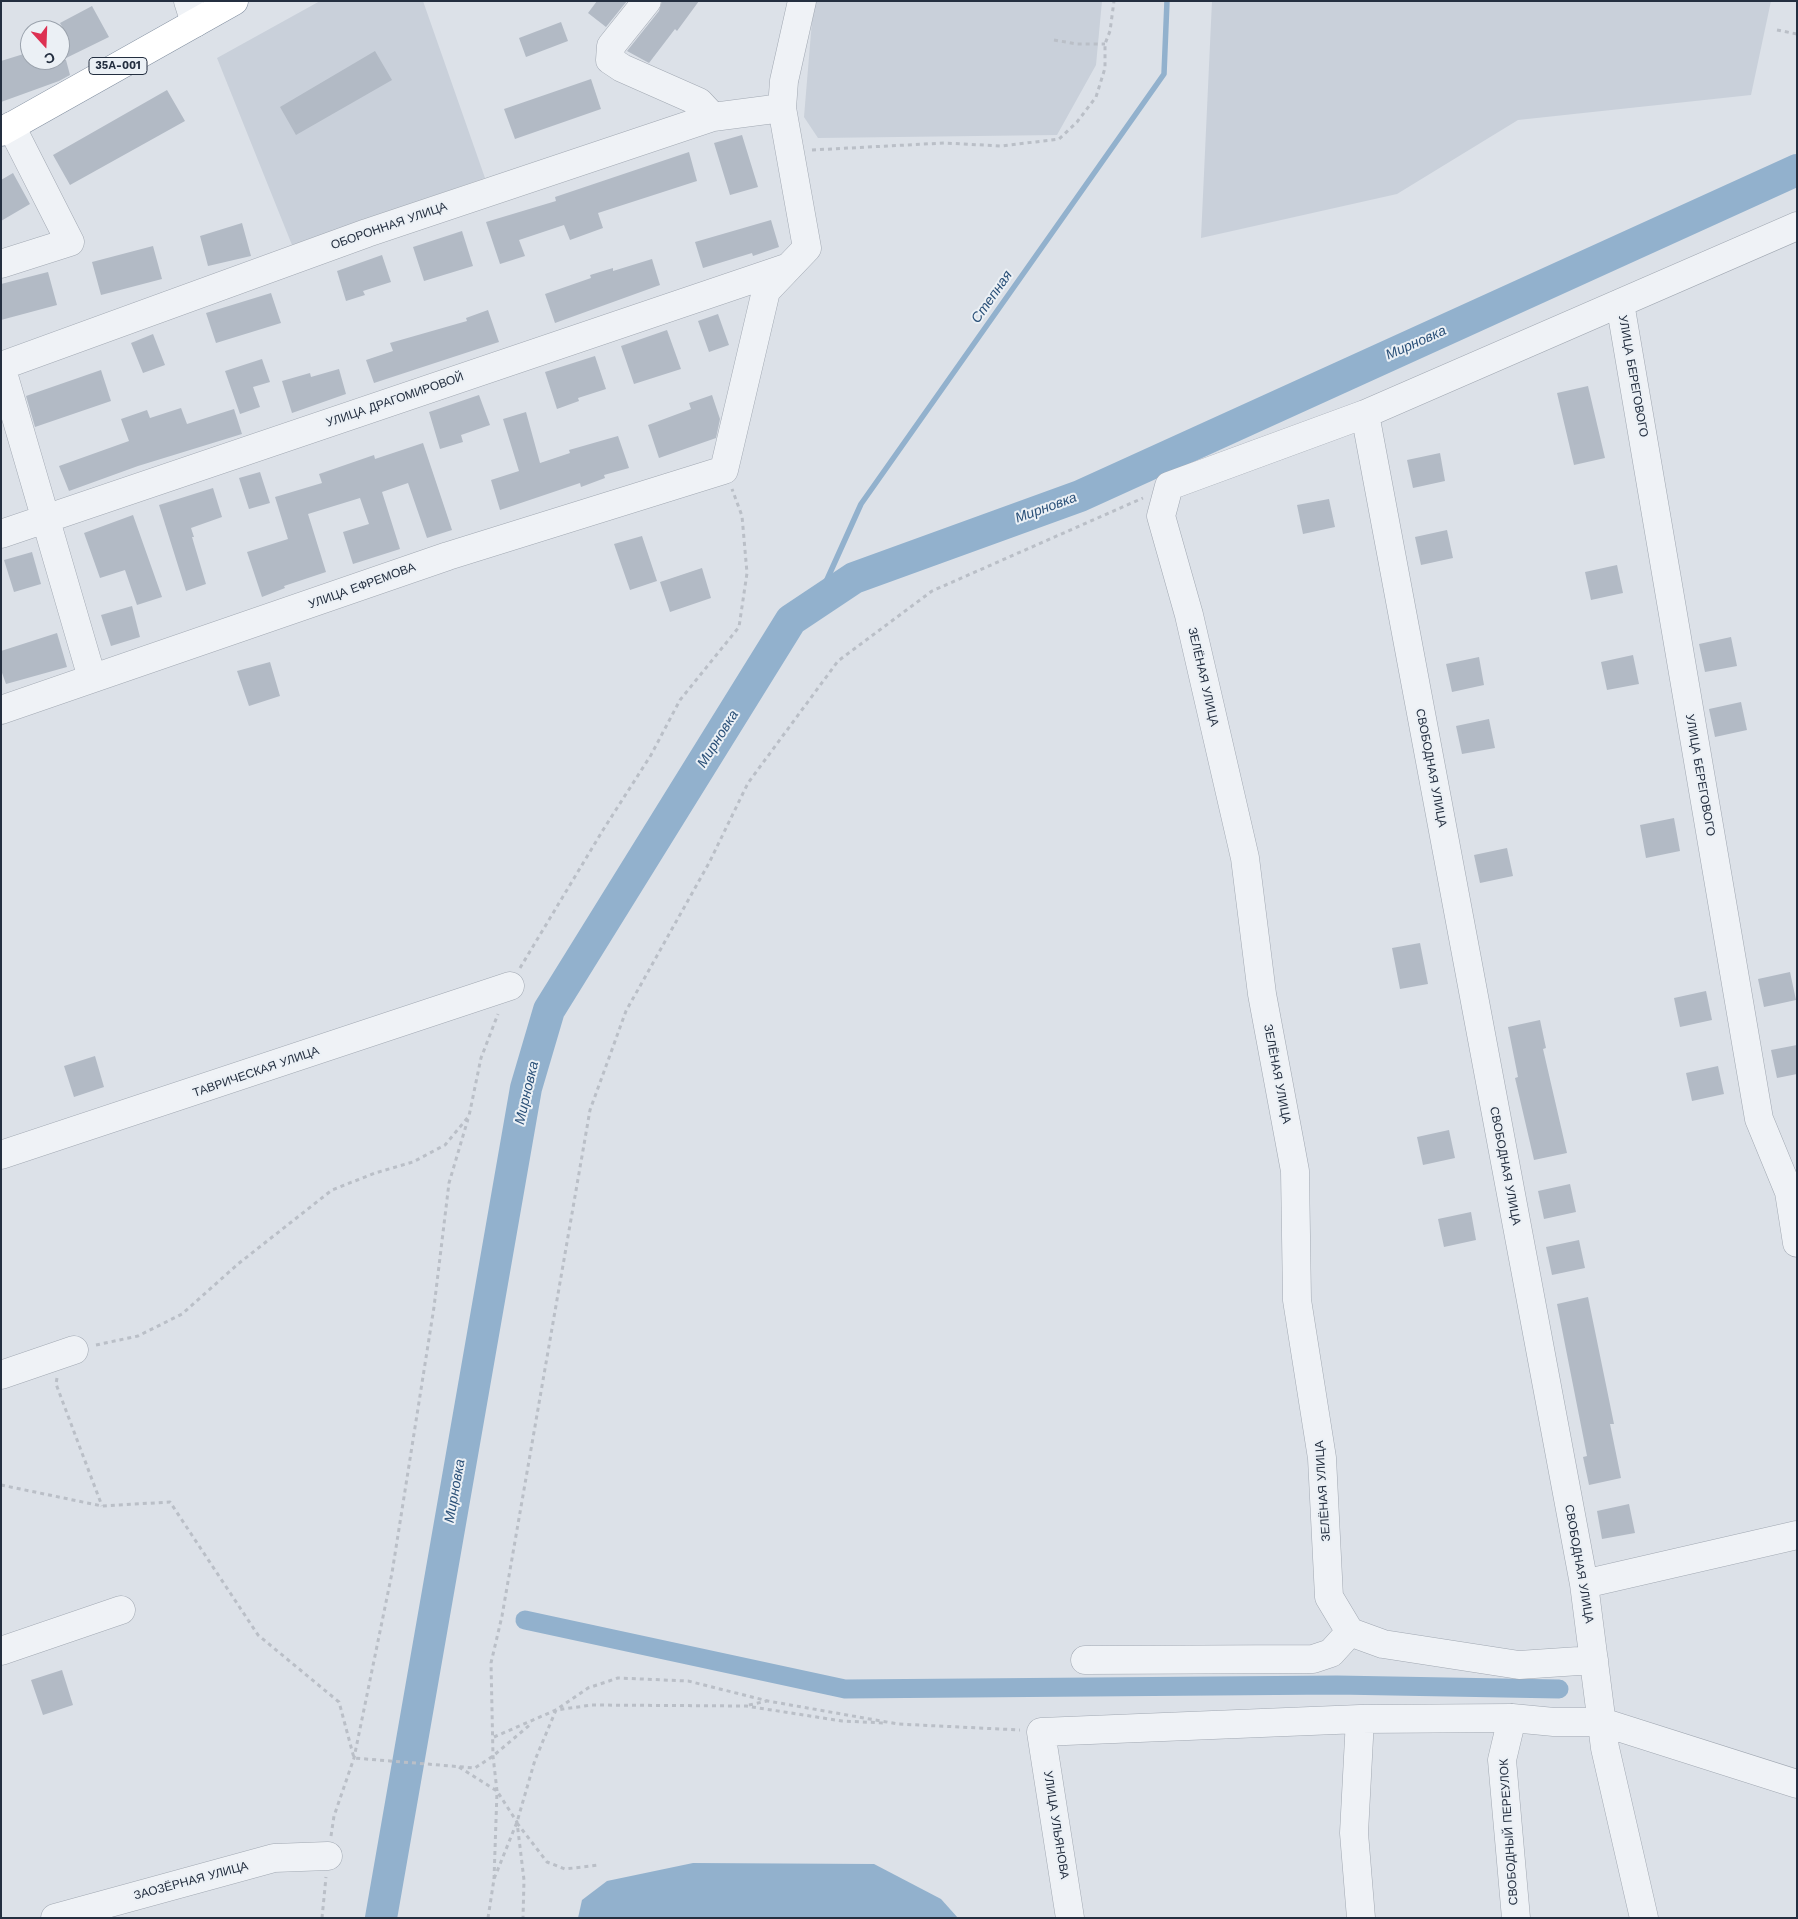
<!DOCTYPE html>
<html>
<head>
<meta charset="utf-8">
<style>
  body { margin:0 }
  #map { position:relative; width:1798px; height:1919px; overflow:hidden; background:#dce1e8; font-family:"Work Sans",sans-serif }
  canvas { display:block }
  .frame { position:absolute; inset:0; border:2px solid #242f40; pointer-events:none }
  .north { position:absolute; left:20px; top:20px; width:50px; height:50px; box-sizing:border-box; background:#ebf0f5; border:1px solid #9ba3ad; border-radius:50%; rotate:160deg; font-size:14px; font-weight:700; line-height:20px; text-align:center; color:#242f40 }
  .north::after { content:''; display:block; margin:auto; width:18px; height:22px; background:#dd3152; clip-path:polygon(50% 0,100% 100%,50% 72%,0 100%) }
</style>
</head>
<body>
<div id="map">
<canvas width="1798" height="1919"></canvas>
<div class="frame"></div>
<div class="north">С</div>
</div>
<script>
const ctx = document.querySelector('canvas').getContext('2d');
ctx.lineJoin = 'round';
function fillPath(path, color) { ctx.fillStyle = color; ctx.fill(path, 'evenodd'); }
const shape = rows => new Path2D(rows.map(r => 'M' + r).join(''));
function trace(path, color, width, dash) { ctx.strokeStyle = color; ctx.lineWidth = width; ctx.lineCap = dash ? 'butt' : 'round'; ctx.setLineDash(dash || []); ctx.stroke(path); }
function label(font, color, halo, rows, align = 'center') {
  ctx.font = font + ' "Work Sans",sans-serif'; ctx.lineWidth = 4; ctx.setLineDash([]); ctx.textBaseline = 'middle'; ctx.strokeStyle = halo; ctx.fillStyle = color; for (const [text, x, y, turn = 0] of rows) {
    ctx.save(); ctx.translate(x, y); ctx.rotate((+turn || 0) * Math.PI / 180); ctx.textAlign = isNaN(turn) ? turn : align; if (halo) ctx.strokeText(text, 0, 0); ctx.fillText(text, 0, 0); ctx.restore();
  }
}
const built = shape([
  [320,1,423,1,485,178,292,245,217,58],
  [816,1,1102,1,1096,65,1057,135,818,138,804,117,812,21],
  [1212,1,1771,1,1751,95,1518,120,1397,194,1201,238]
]);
const water = shape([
  [693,1863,874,1864,941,1899,958,1918,578,1918,582,1900,607,1881]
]);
const stream = shape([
  [816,604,861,504,1164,74,1167,1]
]);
const canal = shape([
  [525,1620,845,1689,1337,1685,1559,1689]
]);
const river = shape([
  [381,1918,526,1088,549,1010,791,620,854,578,1080,496,1797,170]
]);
const building = shape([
  [597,1,627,1,606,27,588,13],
  [662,1,699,1,677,31,675,29,649,63,627,51,659,11],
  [92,6,109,37,62,60,66,60,70,75,59,81,1,102,1,61,30,52,30,60,60,60,60,42,69,39,60,23],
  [561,22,568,41,526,57,519,38],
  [375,51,392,80,296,135,280,107],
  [591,79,601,109,515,139,504,109],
  [167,90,185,121,70,185,53,155],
  [742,135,758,187,730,195,714,143],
  [689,152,697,181,598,213,603,228,570,240,564,225,519,240,525,256,500,264,486,222,556,201,555,197],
  [13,173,30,204,1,221,1,180],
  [771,220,779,247,753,256,752,253,703,268,695,242],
  [242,223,251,256,208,266,200,236],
  [462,231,473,266,424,281,413,247],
  [153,246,162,279,101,295,92,262],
  [382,255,391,282,363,291,365,295,346,301,337,271],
  [652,259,660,285,555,323,545,294,591,278,590,275,613,268,613,271],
  [48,272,57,305,1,320,1,284],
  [271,293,281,323,216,343,206,313],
  [488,310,499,342,374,383,366,360,393,351,390,343,467,321,466,318],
  [718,314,729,345,709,352,698,321],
  [667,330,681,369,634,384,621,346],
  [153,334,165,365,143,373,131,343],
  [595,356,606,389,578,398,579,401,557,409,545,372],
  [262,359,270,382,253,387,260,407,240,414,225,371],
  [339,369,346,394,292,413,282,381,310,373,311,377],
  [101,370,111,401,35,427,26,396],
  [1588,386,1605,458,1574,465,1557,393],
  [479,395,490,425,461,435,463,442,440,449,429,412],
  [712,395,720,419,716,438,659,458,648,425,691,409,689,403],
  [181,408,187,424,234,409,242,434,138,466,69,491,59,466,129,441,121,419,147,410,150,418],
  [526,412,540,463,570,453,569,450,618,436,629,468,604,475,605,478,581,487,580,483,500,510,491,480,519,471,503,419],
  [423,443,452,530,427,538,408,483,382,492,400,549,353,564,343,532,369,524,360,498,308,514,326,572,284,586,285,588,262,597,247,552,288,539,275,497,322,483,319,474,374,455,375,459],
  [1440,453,1445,481,1413,488,1407,460],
  [260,472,270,503,249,509,239,478],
  [213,488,222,517,191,528,194,537,192,537,206,584,186,591,159,505],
  [1329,499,1335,527,1303,534,1297,505],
  [133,515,162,597,137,605,125,570,100,578,84,533],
  [1447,530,1453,558,1421,565,1415,537],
  [642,536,657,581,630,590,614,544],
  [32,552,41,584,14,592,4,560],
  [1617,565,1623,593,1591,600,1585,572],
  [702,568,711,598,670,612,660,582],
  [132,606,140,637,111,646,101,615],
  [57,633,67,667,6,684,1,670,1,651],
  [1731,637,1737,666,1705,672,1699,644],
  [1633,655,1639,684,1607,690,1601,662],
  [1479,657,1484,685,1452,692,1446,664],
  [270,662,280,696,249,706,237,671],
  [1741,702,1747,730,1715,737,1709,709],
  [1489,719,1495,748,1462,754,1456,726],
  [1674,818,1680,851,1646,858,1640,825],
  [1507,848,1513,876,1480,883,1474,855],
  [1420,943,1428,984,1400,989,1392,948],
  [1790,972,1796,1000,1764,1007,1758,979],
  [1706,991,1712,1020,1680,1027,1674,998],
  [1540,1020,1546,1048,1543,1049,1567,1153,1534,1160,1515,1078,1518,1077,1508,1027],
  [1797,1045,1797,1074,1777,1078,1771,1050],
  [95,1056,104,1087,74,1097,64,1066],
  [1718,1066,1724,1094,1692,1101,1686,1073],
  [1449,1130,1455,1158,1423,1165,1417,1137],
  [1570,1184,1576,1212,1544,1219,1538,1191],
  [1471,1212,1476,1240,1444,1247,1438,1219],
  [1579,1240,1585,1268,1552,1275,1546,1247],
  [1588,1297,1614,1424,1610,1424,1621,1478,1589,1485,1583,1457,1587,1456,1557,1304],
  [1629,1504,1635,1533,1602,1539,1597,1511],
  [62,1670,73,1705,43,1715,31,1680]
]);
const path = shape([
  [1777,30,1797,34],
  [1054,40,1077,44,1105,44],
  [812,150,944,143,1002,146,1059,139,1077,122,1096,97,1105,68,1105,44,1110,31,1114,1],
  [520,968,603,830,651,755,680,700,739,627,747,573,742,516,732,489],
  [96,1345,138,1336,182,1314,238,1264,332,1190,375,1173,413,1162,445,1145,469,1116,481,1058,498,1014],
  [57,1378,56,1384,102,1506],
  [1,1485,102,1506,170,1502,258,1635,339,1702,354,1758,475,1768,493,1756,532,1723],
  [749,1705,767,1701],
  [494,1737,556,1710,592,1705,746,1706,842,1721,885,1723],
  [459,1767,497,1791,517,1822,524,1880,523,1918],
  [517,1823,547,1862,565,1869,599,1865],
  [331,1836,334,1816,354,1758,392,1573,434,1307,449,1183,468,1119],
  [494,1879,497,1791,493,1756,491,1663,502,1616,590,1110,626,1011,709,863,748,783,838,661,932,591,1143,498],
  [322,1918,326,1877],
  [488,1918,494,1879,517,1822,535,1760,556,1710,588,1688,618,1678,688,1681,768,1701,898,1724,1020,1730]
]);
const minor = shape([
  [188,1,195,23],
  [647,1,611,46,610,60,622,68,699,102,713,117],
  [1,264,70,242,11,126],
  [1620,303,1759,1119,1789,1192,1797,1243],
  [1,366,367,233,713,117,782,108],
  [1,366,92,678],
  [1365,414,1584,1584,1605,1748,1644,1918],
  [1,534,786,268],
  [1,710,448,556,724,470,766,291,807,248,782,108,784,81,802,1],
  [1,1155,510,986],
  [1,1375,74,1350],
  [1584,1584,1797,1535],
  [1,1651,121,1610],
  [1085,1660,1313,1659,1331,1653,1350,1632],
  [1594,1660,1519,1665,1383,1644,1350,1632,1329,1597,1322,1458,1297,1300,1295,1171,1262,994,1245,858,1189,615,1161,516,1169,486,1365,414,1797,226],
  [1512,1718,1502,1760,1516,1918],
  [1360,1719,1354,1833,1361,1918],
  [55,1918,274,1858,328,1856],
  [1070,1918,1041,1732,1360,1719,1512,1718,1554,1722,1602,1722,1797,1784]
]);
const highway = shape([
  [1,132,234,1]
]);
const shields = [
  [118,66,58]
];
const shieldNames = [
  ["35А-001",118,66]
];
const streetNames = [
  ["ОБОРОННАЯ УЛИЦА",389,226,-19],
  ["УЛИЦА БЕРЕГОВОГО",1633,376,80],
  ["УЛИЦА ДРАГОМИРОВОЙ",395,400,-19],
  ["УЛИЦА ЕФРЕМОВА",362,586,-20],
  ["ЗЕЛЁНАЯ УЛИЦА",1203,677,77],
  ["СВОБОДНАЯ УЛИЦА",1431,768,79],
  ["УЛИЦА БЕРЕГОВОГО",1700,775,80],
  ["ТАВРИЧЕСКАЯ УЛИЦА",256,1072,-19],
  ["ЗЕЛЁНАЯ УЛИЦА",1277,1074,79],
  ["СВОБОДНАЯ УЛИЦА",1505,1166,79],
  ["ЗЕЛЁНАЯ УЛИЦА",1323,1491,-94],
  ["СВОБОДНАЯ УЛИЦА",1579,1564,80],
  ["УЛИЦА УЛЬЯНОВА",1056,1825,81],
  ["СВОБОДНЫЙ ПЕРЕУЛОК",1509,1832,-94],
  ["ЗАОЗЁРНАЯ УЛИЦА",191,1881,-15]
];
const waterNames = [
  ["Степная",992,297,-55],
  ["Мирновка",1416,343,-24],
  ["Мирновка",1046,508,-20],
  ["Мирновка",718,739,-58],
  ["Мирновка",527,1093,-77],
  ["Мирновка",455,1491,-80]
];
fillPath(built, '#c9d0da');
fillPath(water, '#92b1cd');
trace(stream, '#92b1cd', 5.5);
trace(canal, '#92b1cd', 19);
trace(river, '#92b1cd', 32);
fillPath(building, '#b2bac5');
trace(minor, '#a1a8b2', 29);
trace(highway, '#828fa0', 29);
trace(path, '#babfc7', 3, [4, 4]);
trace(minor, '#eff2f6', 28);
trace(highway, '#fff', 28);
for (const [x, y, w] of shields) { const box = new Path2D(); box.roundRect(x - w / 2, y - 8.5, w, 17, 4); ctx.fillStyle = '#ebf0f5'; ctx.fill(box); trace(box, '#242f40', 1); }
label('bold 11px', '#242f40', null, shieldNames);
label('12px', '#242f40', '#ebf0f5', streetNames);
label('italic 14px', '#2a5078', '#ebf0f5', waterNames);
</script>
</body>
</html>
